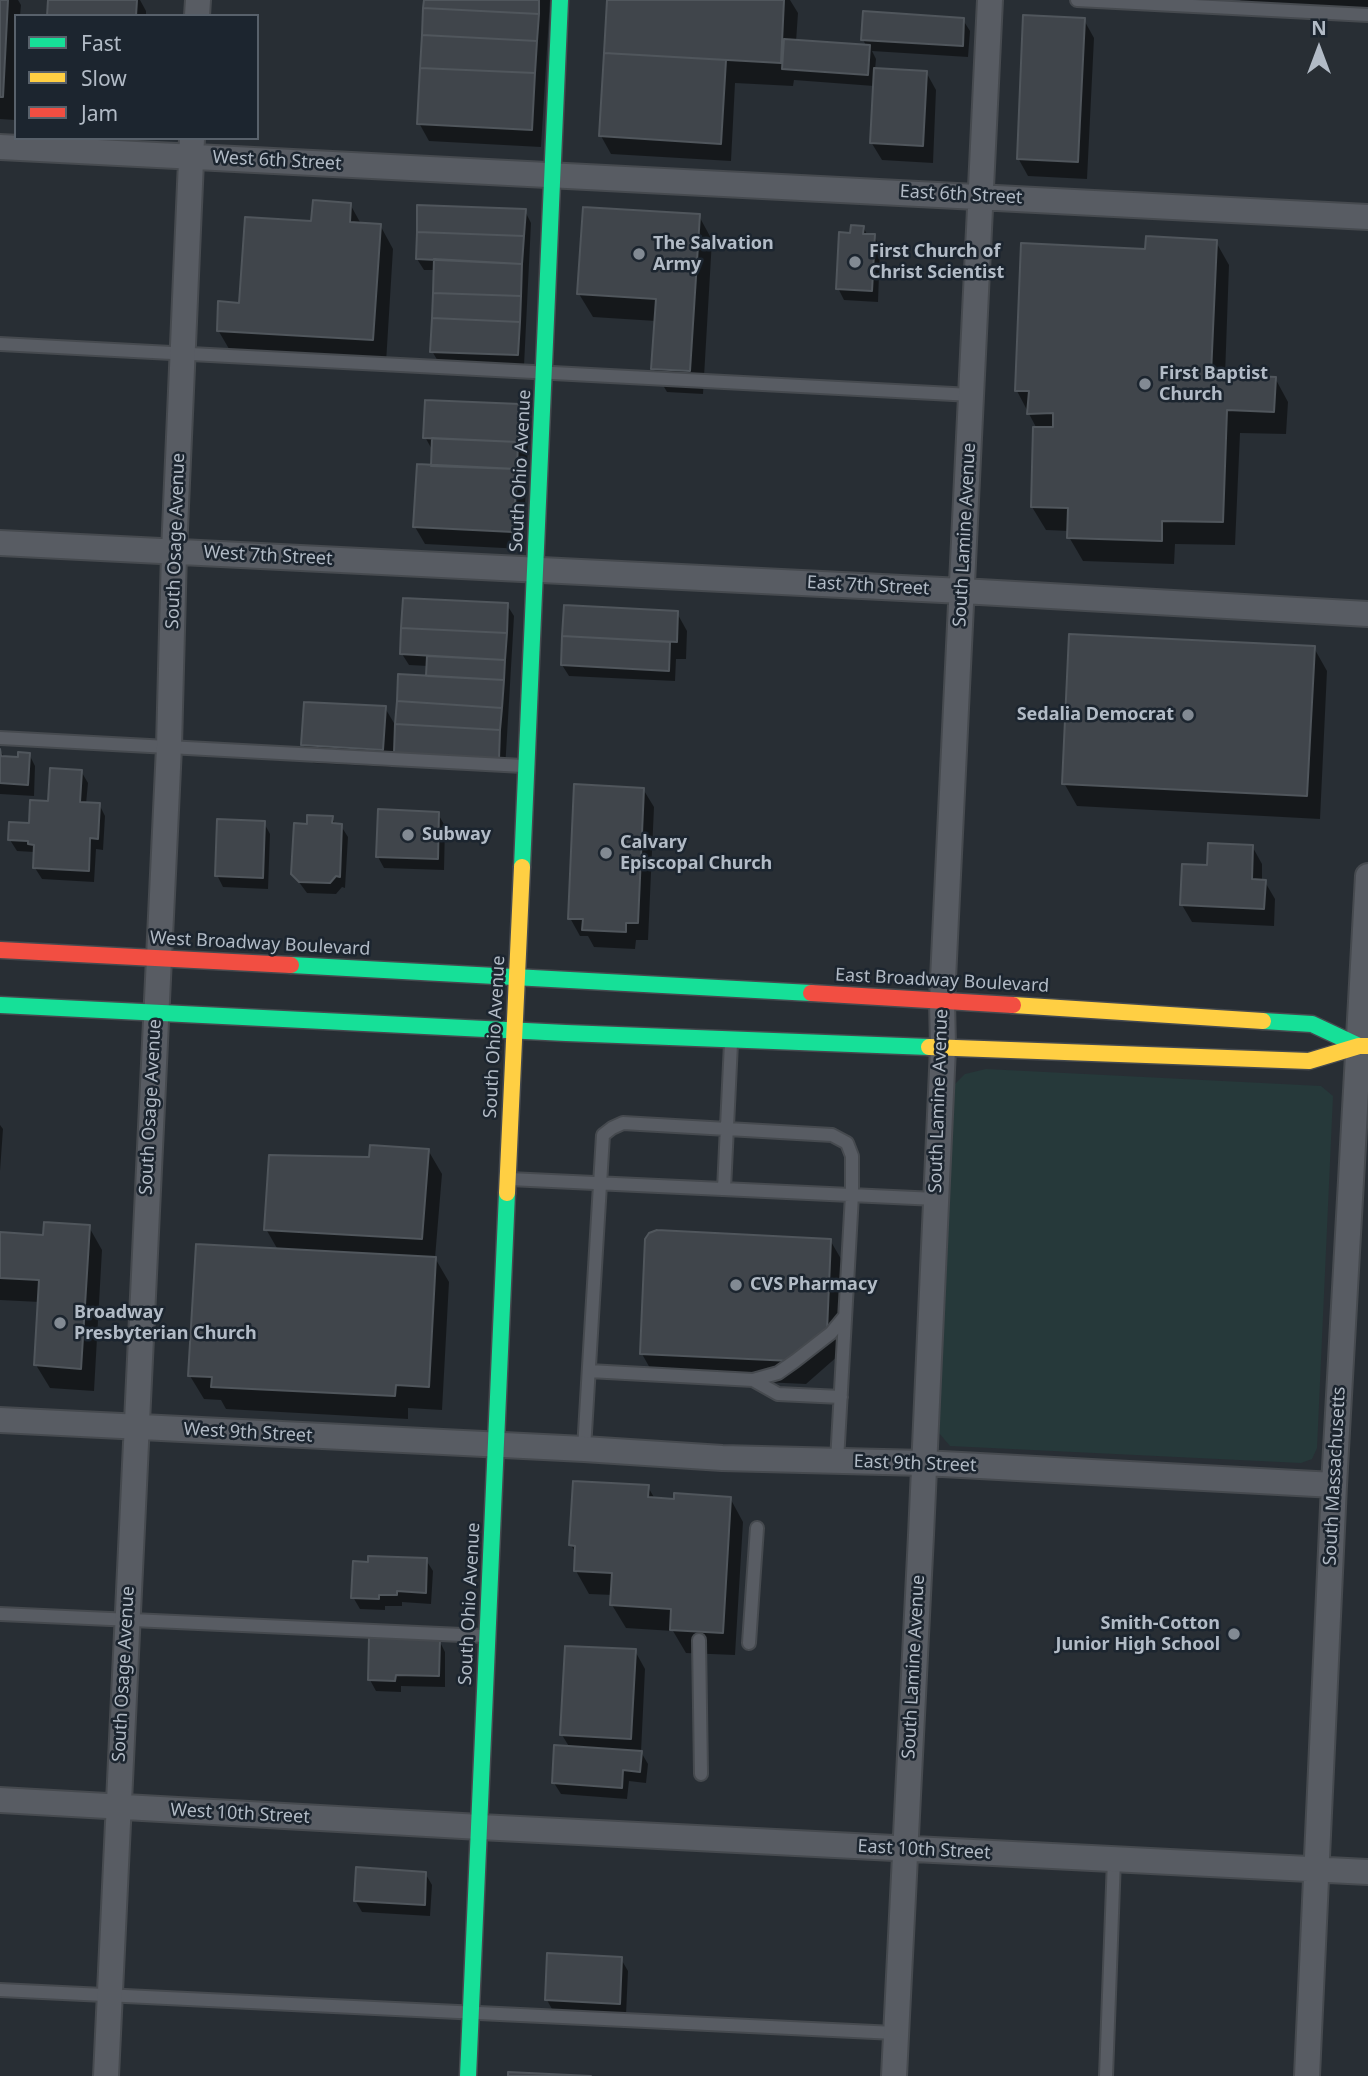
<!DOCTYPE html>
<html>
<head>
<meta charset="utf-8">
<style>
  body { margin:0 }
  #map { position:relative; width:1368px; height:2076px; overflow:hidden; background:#282e34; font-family:"Noto Sans",sans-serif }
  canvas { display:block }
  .legend { position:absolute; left:14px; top:14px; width:245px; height:126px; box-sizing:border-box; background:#1c252f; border:2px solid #58616b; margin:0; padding:9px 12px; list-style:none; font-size:21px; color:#b2bbc6 }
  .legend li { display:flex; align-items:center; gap:14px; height:35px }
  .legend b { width:35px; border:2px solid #58616b }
  .north { position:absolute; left:1284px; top:14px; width:70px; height:70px; -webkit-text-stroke:5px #1c252f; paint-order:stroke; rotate:0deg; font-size:19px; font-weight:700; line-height:28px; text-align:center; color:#b2bbc6 }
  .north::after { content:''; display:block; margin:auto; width:24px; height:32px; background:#b2bbc6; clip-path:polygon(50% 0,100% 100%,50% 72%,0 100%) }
</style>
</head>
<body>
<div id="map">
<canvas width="1368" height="2076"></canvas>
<ul class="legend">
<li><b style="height:9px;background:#16e098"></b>Fast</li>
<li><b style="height:9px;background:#ffcf43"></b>Slow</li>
<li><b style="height:9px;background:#f24e42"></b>Jam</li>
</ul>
<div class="north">N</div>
</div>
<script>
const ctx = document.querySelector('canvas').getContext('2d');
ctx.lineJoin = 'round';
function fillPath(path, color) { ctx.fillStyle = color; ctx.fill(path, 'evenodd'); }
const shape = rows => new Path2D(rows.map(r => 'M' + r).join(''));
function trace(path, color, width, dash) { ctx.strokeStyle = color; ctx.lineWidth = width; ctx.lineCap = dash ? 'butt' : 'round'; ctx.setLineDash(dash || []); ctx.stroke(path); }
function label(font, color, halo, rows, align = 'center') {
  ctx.font = font + ' "Noto Sans",sans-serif'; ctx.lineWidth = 5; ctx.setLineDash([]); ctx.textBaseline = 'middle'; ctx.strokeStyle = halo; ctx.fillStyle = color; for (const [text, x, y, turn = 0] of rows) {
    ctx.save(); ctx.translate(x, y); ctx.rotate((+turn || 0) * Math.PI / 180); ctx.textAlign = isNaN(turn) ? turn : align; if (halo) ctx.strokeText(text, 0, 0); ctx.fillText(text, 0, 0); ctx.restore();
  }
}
const green = shape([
  [986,1069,1321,1086,1333,1096,1317,1448,1312,1459,1301,1463,950,1446,939,1433,934,1419,952,1087,965,1074]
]);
const shadow = shape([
  [0,0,18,0,21,5,20,16,16,16,15,120,0,119],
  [50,0,140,0,146,11,146,16,49,16],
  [426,0,550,0,541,147,429,141,419,123],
  [609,0,790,0,798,13,796,42,867,47,863,40,963,20,970,31,968,57,872,51,876,59,875,70,926,72,936,90,933,163,882,160,871,142,874,86,794,80,793,86,735,83,731,161,611,154,601,136],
  [1240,0,1368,0,1368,17,1246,11],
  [1084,20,1094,38,1087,179,1028,176,1018,158],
  [350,204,361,224,380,225,393,249,386,363,232,354,218,330,313,223],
  [525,211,531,223,524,366,439,363,432,351,436,270,424,270,417,259],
  [699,216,712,240,703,394,667,392,653,368,656,321,593,317,579,294],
  [863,227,868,236,874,236,880,247,878,302,844,300,838,288,852,235],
  [1216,242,1229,265,1225,376,1275,378,1288,402,1286,434,1240,433,1235,545,1175,544,1174,564,1083,561,1069,537,1069,531,1046,530,1032,507,1037,429,1017,391,1147,251],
  [519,405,529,423,523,549,425,544,415,527,433,467,434,453,425,437],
  [514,486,518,486,515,541,511,541],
  [507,605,514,616,505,770,402,764,394,749,392,767,313,763,303,745,385,708,397,728,427,677,428,666,409,665,402,654],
  [565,607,677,613,687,631,686,659,676,659,675,681,569,676,562,665],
  [1314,648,1327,671,1320,819,1077,806,1064,783],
  [0,751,5,758,20,759,29,754,35,766,34,796,0,794],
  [81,771,88,783,86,804,99,804,105,816,103,850,96,849,94,882,42,879,35,868,34,852,17,851,10,840,31,824],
  [643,789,654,807,648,940,636,940,635,949,594,947,588,936,580,936,570,918],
  [438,814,445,826,444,870,384,868,378,857],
  [332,818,336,825,341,826,348,837,345,888,342,887,336,894,307,893,293,874],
  [264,823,270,834,268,889,223,887,217,875],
  [1252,846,1262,864,1262,882,1265,882,1275,899,1274,926,1192,922,1182,905,1208,867],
  [0,1125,3,1129,0,1171],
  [428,1150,442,1174,435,1258,449,1282,442,1410,408,1408,408,1419,226,1409,221,1400,204,1399,190,1376,278,1250,266,1229,371,1159],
  [89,1227,102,1250,94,1391,50,1388,36,1365,40,1302,0,1300,0,1234,45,1236],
  [830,1240,844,1264,839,1355,806,1384,655,1377,642,1354],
  [648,1487,655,1499,730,1498,743,1522,735,1655,686,1653,673,1631,626,1628,612,1605,613,1595,589,1594,576,1571,577,1555,571,1545],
  [426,1560,433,1571,431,1604,402,1602,402,1606,385,1606,385,1610,360,1609,353,1597,370,1563],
  [439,1640,445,1652,445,1687,401,1686,401,1692,376,1691,370,1680],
  [635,1651,645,1669,641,1752,648,1764,646,1783,629,1781,627,1799,561,1794,554,1783,570,1748,562,1735],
  [425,1873,432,1885,430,1916,362,1912,355,1900],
  [621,1959,628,1971,626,2015,553,2011,547,2000]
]);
const building = shape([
  [0,0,8,0,3,97,0,97,0,0],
  [48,0,137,0,136,16,47,16,48,0],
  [424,0,539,0,539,14,423,8,424,0],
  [607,0,784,0,781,63,604,53,607,0],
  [423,8,539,14,537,41,422,35,423,8],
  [863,11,964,18,963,46,861,40,863,11],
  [1023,15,1085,18,1078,162,1017,159,1023,15],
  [422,35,537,41,535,73,420,68,422,35],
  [784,39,870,45,868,75,782,69,784,39],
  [604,53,726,60,721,144,599,136,604,53],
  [420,68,535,73,532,130,417,124,420,68],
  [874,68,927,71,923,146,870,143,874,68],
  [313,200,351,203,350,222,381,224,373,340,217,331,218,301,239,303,245,217,311,221,313,200],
  [417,205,526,209,524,236,417,232,417,205],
  [583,207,700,214,690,371,651,369,656,299,577,294,583,207],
  [851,225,864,226,863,234,875,234,872,291,836,289,839,232,850,233,851,225],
  [417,232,524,236,522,264,416,259,417,232],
  [1146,236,1217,240,1211,374,1276,377,1274,412,1227,410,1223,522,1162,521,1162,541,1067,538,1068,508,1031,507,1033,427,1053,427,1053,413,1027,414,1029,391,1015,391,1021,243,1145,249,1146,236],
  [434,259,522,264,521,296,433,293,434,259],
  [433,293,521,296,520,322,432,318,433,293],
  [432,318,520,322,518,355,430,352,432,318],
  [425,400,520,404,518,442,423,438,425,400],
  [432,438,518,442,517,469,431,466,432,438],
  [417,464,517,469,513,532,413,527,417,464],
  [403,598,508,603,507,633,401,628,403,598],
  [564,605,678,611,677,642,562,636,564,605],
  [401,628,507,633,505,660,400,654,401,628],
  [1069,634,1315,646,1307,796,1062,784,1069,634],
  [562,636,670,642,669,671,561,665,562,636],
  [427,656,505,660,504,680,426,676,427,656],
  [398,674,504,680,502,708,397,701,398,674],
  [397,701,502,708,500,730,395,724,397,701],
  [304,702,386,706,383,750,301,745,304,702],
  [395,724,500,730,499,759,394,753,395,724],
  [0,749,1,756,18,757,18,752,30,753,28,785,0,783,0,749],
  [50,768,82,770,80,802,100,803,98,839,90,838,89,871,33,868,34,845,28,844,28,841,8,840,9,822,29,823,30,800,48,801,50,768],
  [574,784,644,788,638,923,626,923,626,932,582,930,583,919,568,919,574,784],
  [378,809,439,812,438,859,376,857,378,809],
  [307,815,333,816,332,823,342,824,340,877,336,876,330,883,299,882,291,874,294,823,307,824,307,815],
  [217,819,265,821,263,878,215,876,217,819],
  [1208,843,1253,845,1252,879,1266,880,1264,909,1180,905,1182,864,1207,865,1208,843],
  [370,1145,429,1149,422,1239,264,1230,269,1155,369,1157,370,1145],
  [44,1222,90,1225,81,1369,34,1365,39,1280,0,1278,0,1232,43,1235,44,1222],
  [657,1230,831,1239,827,1331,792,1361,640,1354,645,1239,649,1233,657,1230],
  [196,1244,436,1257,429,1387,396,1385,395,1396,211,1387,212,1377,188,1376,196,1244],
  [573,1481,649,1485,648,1497,674,1499,674,1493,731,1497,723,1633,670,1630,671,1609,610,1605,612,1573,574,1571,575,1546,569,1545,573,1481],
  [368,1556,427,1558,426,1593,397,1591,397,1595,379,1595,379,1599,351,1598,353,1561,368,1562,368,1556],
  [369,1637,440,1639,439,1676,396,1675,395,1681,368,1680,369,1637],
  [565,1646,636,1649,631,1739,560,1735,565,1646],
  [554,1745,642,1751,640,1772,623,1770,622,1788,552,1783,554,1745],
  [356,1867,426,1872,425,1905,354,1901,356,1867],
  [547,1953,622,1957,620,2004,545,2000,547,1953],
  [508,2072,591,2076,508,2076,508,2072]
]);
const lane = shape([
  [1077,0,1368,15],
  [0,344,972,395],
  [0,738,523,766],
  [509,1179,936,1199],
  [724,1189,731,1043],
  [589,1371,753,1380,778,1373,795,1361,831,1333,845,1316],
  [753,1380,778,1394,841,1397],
  [584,1449,603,1135,612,1128,623,1123,832,1135,847,1143,852,1156,852,1195,837,1461],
  [0,1614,484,1636],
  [699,1640,701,1774],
  [749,1643,757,1528],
  [0,1990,895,2033],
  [1106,2076,1114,1859]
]);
const street = shape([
  [197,16,198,0],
  [0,147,1368,217],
  [0,543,962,591,1368,614],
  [0,1420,584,1449,722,1458,924,1463,1334,1485],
  [0,1800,480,1827,1368,1872],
  [106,2076,169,747,174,552,192,138],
  [894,2076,921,1535,943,1048,942,1000,990,0],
  [1307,2076,1334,1485,1368,876]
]);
const fast = shape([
  [522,867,560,0],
  [291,965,811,993],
  [0,1005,566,1033,929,1047],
  [1263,1021,1312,1024,1359,1046],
  [468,2076,507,1193]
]);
const slow = shape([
  [1013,1005,1263,1021],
  [929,1047,1309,1061,1359,1046,1368,1046],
  [507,1193,522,867]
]);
const jam = shape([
  [0,950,291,965],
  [811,993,1013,1005]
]);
const markers = [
  [639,254,7,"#828a93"],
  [855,262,7,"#828a93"],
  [1145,384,7,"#828a93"],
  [1188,715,7,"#828a93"],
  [408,835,7,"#828a93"],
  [606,853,7,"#828a93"],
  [736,1285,7,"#828a93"],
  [60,1323,7,"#828a93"],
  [1234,1634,7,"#828a93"]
];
const streetNames = [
  ["West 6th Street",277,161,3],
  ["East 6th Street",961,195,3],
  ["South Ohio Avenue",521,471,-87],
  ["South Lamine Avenue",965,535,-87],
  ["South Osage Avenue",176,541,-88],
  ["West 7th Street",268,556,3],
  ["East 7th Street",868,586,3],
  ["West Broadway Boulevard",260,944,3],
  ["East Broadway Boulevard",942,981,3],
  ["South Ohio Avenue",495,1037,-87],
  ["South Lamine Avenue",939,1101,-88],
  ["South Osage Avenue",151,1107,-87],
  ["West 9th Street",248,1433,3],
  ["East 9th Street",915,1464,2],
  ["South Massachusetts",1335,1476,-87],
  ["South Ohio Avenue",470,1604,-87],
  ["South Lamine Avenue",914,1667,-87],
  ["South Osage Avenue",124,1674,-87],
  ["West 10th Street",240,1814,3],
  ["East 10th Street",924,1850,3]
];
const poiNames = [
  ["The Salvation",653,244],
  ["Army",653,265],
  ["First Church of",869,252],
  ["Christ Scientist",869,273],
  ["First Baptist",1159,374],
  ["Church",1159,395],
  ["Sedalia Democrat",1174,715,"right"],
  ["Subway",422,835],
  ["Calvary",620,843],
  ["Episcopal Church",620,864],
  ["CVS Pharmacy",750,1285],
  ["Broadway",74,1313],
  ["Presbyterian Church",74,1334],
  ["Smith-Cotton",1220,1624,"right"],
  ["Junior High School",1220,1645,"right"]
];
fillPath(green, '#26393a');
fillPath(shadow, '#0007');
fillPath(building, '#40454b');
trace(building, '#50565c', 2);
trace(lane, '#464a4f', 16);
trace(street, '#464a4f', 28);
trace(fast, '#464a4f', 19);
trace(slow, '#464a4f', 19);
trace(jam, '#464a4f', 19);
trace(lane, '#585c63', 12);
trace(street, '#585c63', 24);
trace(fast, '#16e098', 16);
trace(slow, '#ffcf43', 16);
trace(jam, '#f24e42', 16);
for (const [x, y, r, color] of markers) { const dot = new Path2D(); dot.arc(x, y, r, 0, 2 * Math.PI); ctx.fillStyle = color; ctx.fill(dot); trace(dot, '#1c252f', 2.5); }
label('18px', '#b2bbc6', '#1c252f', streetNames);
label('bold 18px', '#b2bbc6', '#1c252f', poiNames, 'left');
</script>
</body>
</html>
